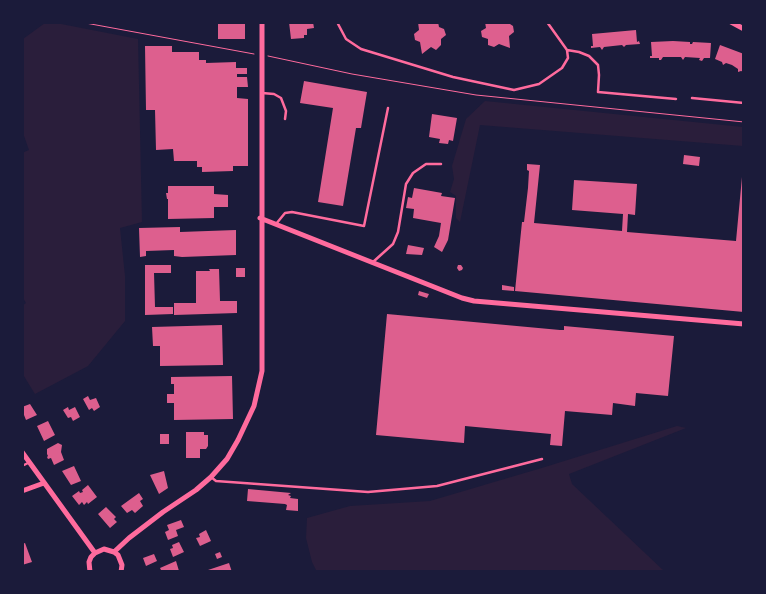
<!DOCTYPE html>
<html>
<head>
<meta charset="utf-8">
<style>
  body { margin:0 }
  #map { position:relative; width:766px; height:594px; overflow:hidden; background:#1b1b3a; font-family:"DejaVu Sans",sans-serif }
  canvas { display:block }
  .frame { position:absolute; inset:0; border:24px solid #1b1b3a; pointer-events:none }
</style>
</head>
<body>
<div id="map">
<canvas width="766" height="594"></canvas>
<div class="frame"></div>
</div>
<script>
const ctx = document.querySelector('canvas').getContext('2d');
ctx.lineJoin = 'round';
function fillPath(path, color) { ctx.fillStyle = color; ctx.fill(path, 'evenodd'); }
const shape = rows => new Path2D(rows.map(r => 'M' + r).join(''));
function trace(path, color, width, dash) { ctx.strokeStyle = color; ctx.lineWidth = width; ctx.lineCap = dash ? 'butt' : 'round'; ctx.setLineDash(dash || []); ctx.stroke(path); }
const green = shape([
  [56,23,138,39,142,222,120,228,125,276,125,321,88,366,35,394,22,373,22,306,26,303,22,296,22,153,29,150,23,133,23,39,45,23],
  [485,101,743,127,743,146,480,125,460,222,456,218,456,196,450,192,454,179,452,166,466,119],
  [677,426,686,428,569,474,572,484,664,571,317,572,312,562,306,538,307,518,350,506,430,501,545,467]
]);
const building = shape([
  [218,22,245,22,245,39,218,39],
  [289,22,313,22,314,28,307,29,307,35,304,35,304,38,291,39],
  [418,22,438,22,439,27,444,29,446,35,441,39,441,45,436,50,431,47,422,54,420,42,415,40,414,34,419,30],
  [485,22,507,22,513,26,514,32,509,36,510,48,499,44,494,47,488,45,488,39,482,37,481,31,486,28],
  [636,30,637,42,639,41,640,44,626,45,624,47,622,45,604,47,602,50,600,47,591,48,591,46,593,46,592,34],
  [673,41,690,42,690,44,692,44,693,42,711,43,710,58,704,58,702,61,699,60,700,58,685,57,683,60,681,57,663,57,661,60,659,60,659,58,650,58,650,56,652,56,651,42],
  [720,45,744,54,744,72,741,71,738,72,738,69,732,65,726,63,723,65,722,62,715,59],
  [145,46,172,46,172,52,199,52,199,60,206,60,206,63,236,62,236,68,247,68,247,74,237,74,237,77,247,77,248,87,237,87,237,98,248,99,248,166,233,166,233,171,202,172,202,167,197,167,197,161,174,161,173,149,156,150,155,110,146,110],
  [304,81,367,92,361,128,356,128,343,206,318,202,333,108,300,103],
  [432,114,457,118,453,141,449,140,448,144,439,143,440,139,429,137],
  [684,155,700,157,699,166,683,164],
  [527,164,540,165,534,223,622,231,623,214,572,210,574,180,637,184,635,215,628,214,627,232,736,241,742,177,744,177,744,312,515,291,522,222,524,222,528,188,529,171,527,170],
  [168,186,214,186,214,194,228,195,228,207,214,207,214,218,168,219,168,199,167,199,166,193,168,193],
  [414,188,442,193,441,196,455,198,448,240,442,252,434,247,439,236,441,223,413,218,414,209,406,208,408,197,412,198],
  [180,227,180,232,236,230,236,255,182,257,174,256,174,250,146,251,146,256,140,257,139,228],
  [408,245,424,248,422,255,406,254],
  [145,265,171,265,171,273,154,273,155,307,173,307,173,314,145,315],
  [458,265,461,265,463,268,462,270,459,271,457,268],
  [236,268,245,268,245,277,236,277],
  [209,269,219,269,220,301,237,301,237,313,174,315,174,303,196,303,196,271,210,271],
  [502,285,514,287,514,291,502,290],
  [419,291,429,294,427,298,418,295],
  [387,314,560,330,564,330,564,326,674,336,668,396,636,393,635,406,613,403,612,415,565,411,562,446,550,445,551,434,465,426,464,443,376,435],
  [222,325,223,365,160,366,160,346,153,346,152,327],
  [232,376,233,419,174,420,174,403,167,403,167,394,174,394,174,384,171,384,171,377],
  [88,396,90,400,96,398,100,407,94,411,92,408,89,410,83,399],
  [30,404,37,415,26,420,24,415,22,416,22,407],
  [68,407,69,410,75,407,80,417,73,421,71,417,68,418,63,410],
  [48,421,55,435,44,441,37,426],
  [186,432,204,432,204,435,208,435,208,446,206,449,200,449,200,458,186,458],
  [160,434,169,434,169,444,160,444],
  [58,443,62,445,61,452,64,460,54,465,51,458,48,459,47,457,48,456,47,454,47,449],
  [74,466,81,481,71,485,62,471],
  [164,471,168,488,159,494,150,475],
  [88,485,97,497,88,504,87,502,84,505,82,502,79,505,72,496,79,491,80,493,83,492,82,490],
  [248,489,291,493,288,495,291,496,290,498,298,499,298,511,286,510,287,505,285,504,247,501],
  [139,493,143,499,140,501,143,506,135,513,132,510,127,513,121,506],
  [106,507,116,517,114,519,117,522,110,528,98,514],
  [181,520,184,527,176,530,178,536,168,540,165,532,169,530,167,525],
  [206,530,211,541,200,546,196,538,200,537,199,534],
  [179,542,184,552,173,557,170,549,173,548,172,545],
  [25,543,32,562,22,565,22,544],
  [220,552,222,557,217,559,215,554],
  [154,554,157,561,146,566,143,558],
  [176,561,179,571,162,572,160,568],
  [229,563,232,572,205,572,205,571]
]);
const path = shape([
  [80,22,254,54],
  [268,56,352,74,476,95,744,122]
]);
const service = shape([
  [337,22,346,39,361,49,453,77,514,90,539,84,562,68,568,58,567,50,547,22],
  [567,50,579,52,589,56,598,65,599,75,598,92,676,99],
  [262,93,274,94,281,98,286,111,285,119],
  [692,98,744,103],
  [276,224,285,213,292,212,364,226,388,108],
  [373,262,393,244,398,232,406,184,413,173,426,164,441,164],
  [22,466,28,463],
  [211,477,216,481,368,492,437,486,542,459]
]);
const minor = shape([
  [731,22,744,29],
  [260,218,462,298,474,301,744,324],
  [22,452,95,553],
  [22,491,44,483],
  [114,552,129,538,163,512,196,490,211,477,227,459,238,440,254,406,262,371,262,22],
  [90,572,89,562,91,557,95,553,104,549,114,552,118,555,122,565,121,572]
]);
fillPath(green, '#2a1e3b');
fillPath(building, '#dd5f8e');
trace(path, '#ff6b9d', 1);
trace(service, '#ff6b9d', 2.5);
trace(minor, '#ff6b9d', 5);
</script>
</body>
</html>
